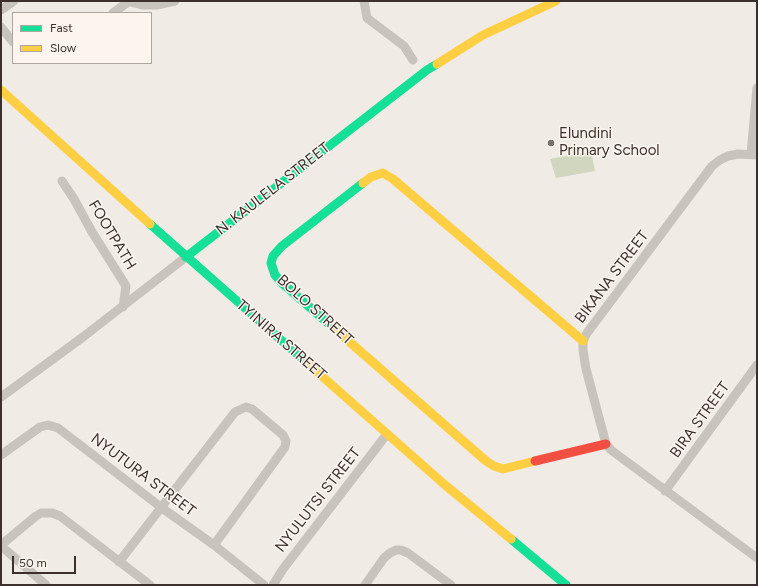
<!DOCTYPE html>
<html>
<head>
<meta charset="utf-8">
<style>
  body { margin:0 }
  #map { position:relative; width:758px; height:586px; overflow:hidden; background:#f0ebe5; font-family:Figtree,sans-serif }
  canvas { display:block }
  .frame { position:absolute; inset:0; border:2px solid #3b302b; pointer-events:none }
  .legend { position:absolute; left:12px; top:12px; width:140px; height:52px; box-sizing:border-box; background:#fbf5ee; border:1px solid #aea6a0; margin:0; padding:5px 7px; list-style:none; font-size:12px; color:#3b302b }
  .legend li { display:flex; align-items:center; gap:8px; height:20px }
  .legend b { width:20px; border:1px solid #aea6a0 }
  .scale { position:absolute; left:12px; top:556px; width:64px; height:18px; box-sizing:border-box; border:2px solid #3b302b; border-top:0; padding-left:5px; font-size:12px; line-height:14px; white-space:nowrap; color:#3b302b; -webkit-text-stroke:3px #fbf5ee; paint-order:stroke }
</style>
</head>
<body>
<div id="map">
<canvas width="758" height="586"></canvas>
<div class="frame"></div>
<ul class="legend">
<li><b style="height:5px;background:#16e098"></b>Fast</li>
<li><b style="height:5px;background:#ffcf43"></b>Slow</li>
</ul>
<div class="scale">50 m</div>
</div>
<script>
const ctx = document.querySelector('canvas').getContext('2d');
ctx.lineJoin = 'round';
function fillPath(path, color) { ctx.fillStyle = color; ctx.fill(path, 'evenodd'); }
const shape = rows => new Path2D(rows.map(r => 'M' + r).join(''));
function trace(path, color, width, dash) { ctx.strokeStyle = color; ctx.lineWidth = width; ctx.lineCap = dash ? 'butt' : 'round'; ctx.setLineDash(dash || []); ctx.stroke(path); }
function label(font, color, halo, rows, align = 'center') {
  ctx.font = font + ' Figtree,sans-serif'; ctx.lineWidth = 3; ctx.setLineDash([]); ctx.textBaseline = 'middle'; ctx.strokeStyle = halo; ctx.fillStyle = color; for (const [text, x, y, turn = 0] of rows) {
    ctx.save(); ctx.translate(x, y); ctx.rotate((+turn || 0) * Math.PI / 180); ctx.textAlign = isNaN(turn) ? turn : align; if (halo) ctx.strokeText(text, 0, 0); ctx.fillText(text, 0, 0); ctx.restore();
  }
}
const green = shape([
  [591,151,595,171,556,178,550,159]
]);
const street = shape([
  [127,1,142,5,157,5,175,1],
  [364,1,367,18,404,46,413,60],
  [1,10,14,1],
  [113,13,128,2],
  [1,27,13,42],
  [751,154,757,88],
  [757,155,738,154,728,156,720,160,712,166,587,333,583,341,583,350,586,369,606,444,611,450,757,558],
  [62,181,74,199,92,232,126,286,123,307],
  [1,397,83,337,186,257],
  [1,455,40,427,48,425,58,428,162,508,214,545,264,585],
  [665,491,757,365],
  [1,545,36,516,41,513,52,513,60,516,150,585],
  [1,546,46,585],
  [119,562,235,412,246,407,252,409,283,435,286,441,285,447,214,545],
  [273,585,283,569,387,434],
  [365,585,384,558,390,553,396,550,401,550,408,553,451,585]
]);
const fast = shape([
  [150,224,307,363],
  [186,257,427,70,437,64],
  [337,331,282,283,275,275,271,263,273,256,282,246,363,183],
  [511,539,566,585]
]);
const slow = shape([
  [437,64,483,35,556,1],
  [1,90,150,224],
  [363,183,371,177,383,173,393,179,583,341],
  [337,331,486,461,494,466,503,469,535,461],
  [307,363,445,485,511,539]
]);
const jam = shape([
  [535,461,606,444]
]);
const markers = [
  [551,143,4,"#7a716c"]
];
const poiNames = [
  ["Elundini",559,134],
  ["Primary School",559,151]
];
const streetNames = [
  ["N. KAULELA STREET",273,189,-38],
  ["FOOTPATH",112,235,59],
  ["BIKANA STREET",612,277,-53],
  ["BOLO STREET",315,310,42],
  ["TYINIRA STREET",281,340,41],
  ["BIRA STREET",700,420,-54],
  ["NYUTURA STREET",143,475,37],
  ["NYULUTSI STREET",318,500,-52]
];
fillPath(green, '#d1d6bf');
trace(street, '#c9c3be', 9);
trace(fast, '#16e098', 9);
trace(slow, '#ffcf43', 9);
trace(jam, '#f24e42', 9);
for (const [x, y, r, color] of markers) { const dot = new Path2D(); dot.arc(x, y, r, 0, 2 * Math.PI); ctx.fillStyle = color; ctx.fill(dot); trace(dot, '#fbf5ee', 1.5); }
label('15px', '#3b302b', '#fbf5ee', poiNames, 'left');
label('15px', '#3b302b', '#fbf5ee', streetNames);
</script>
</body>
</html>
